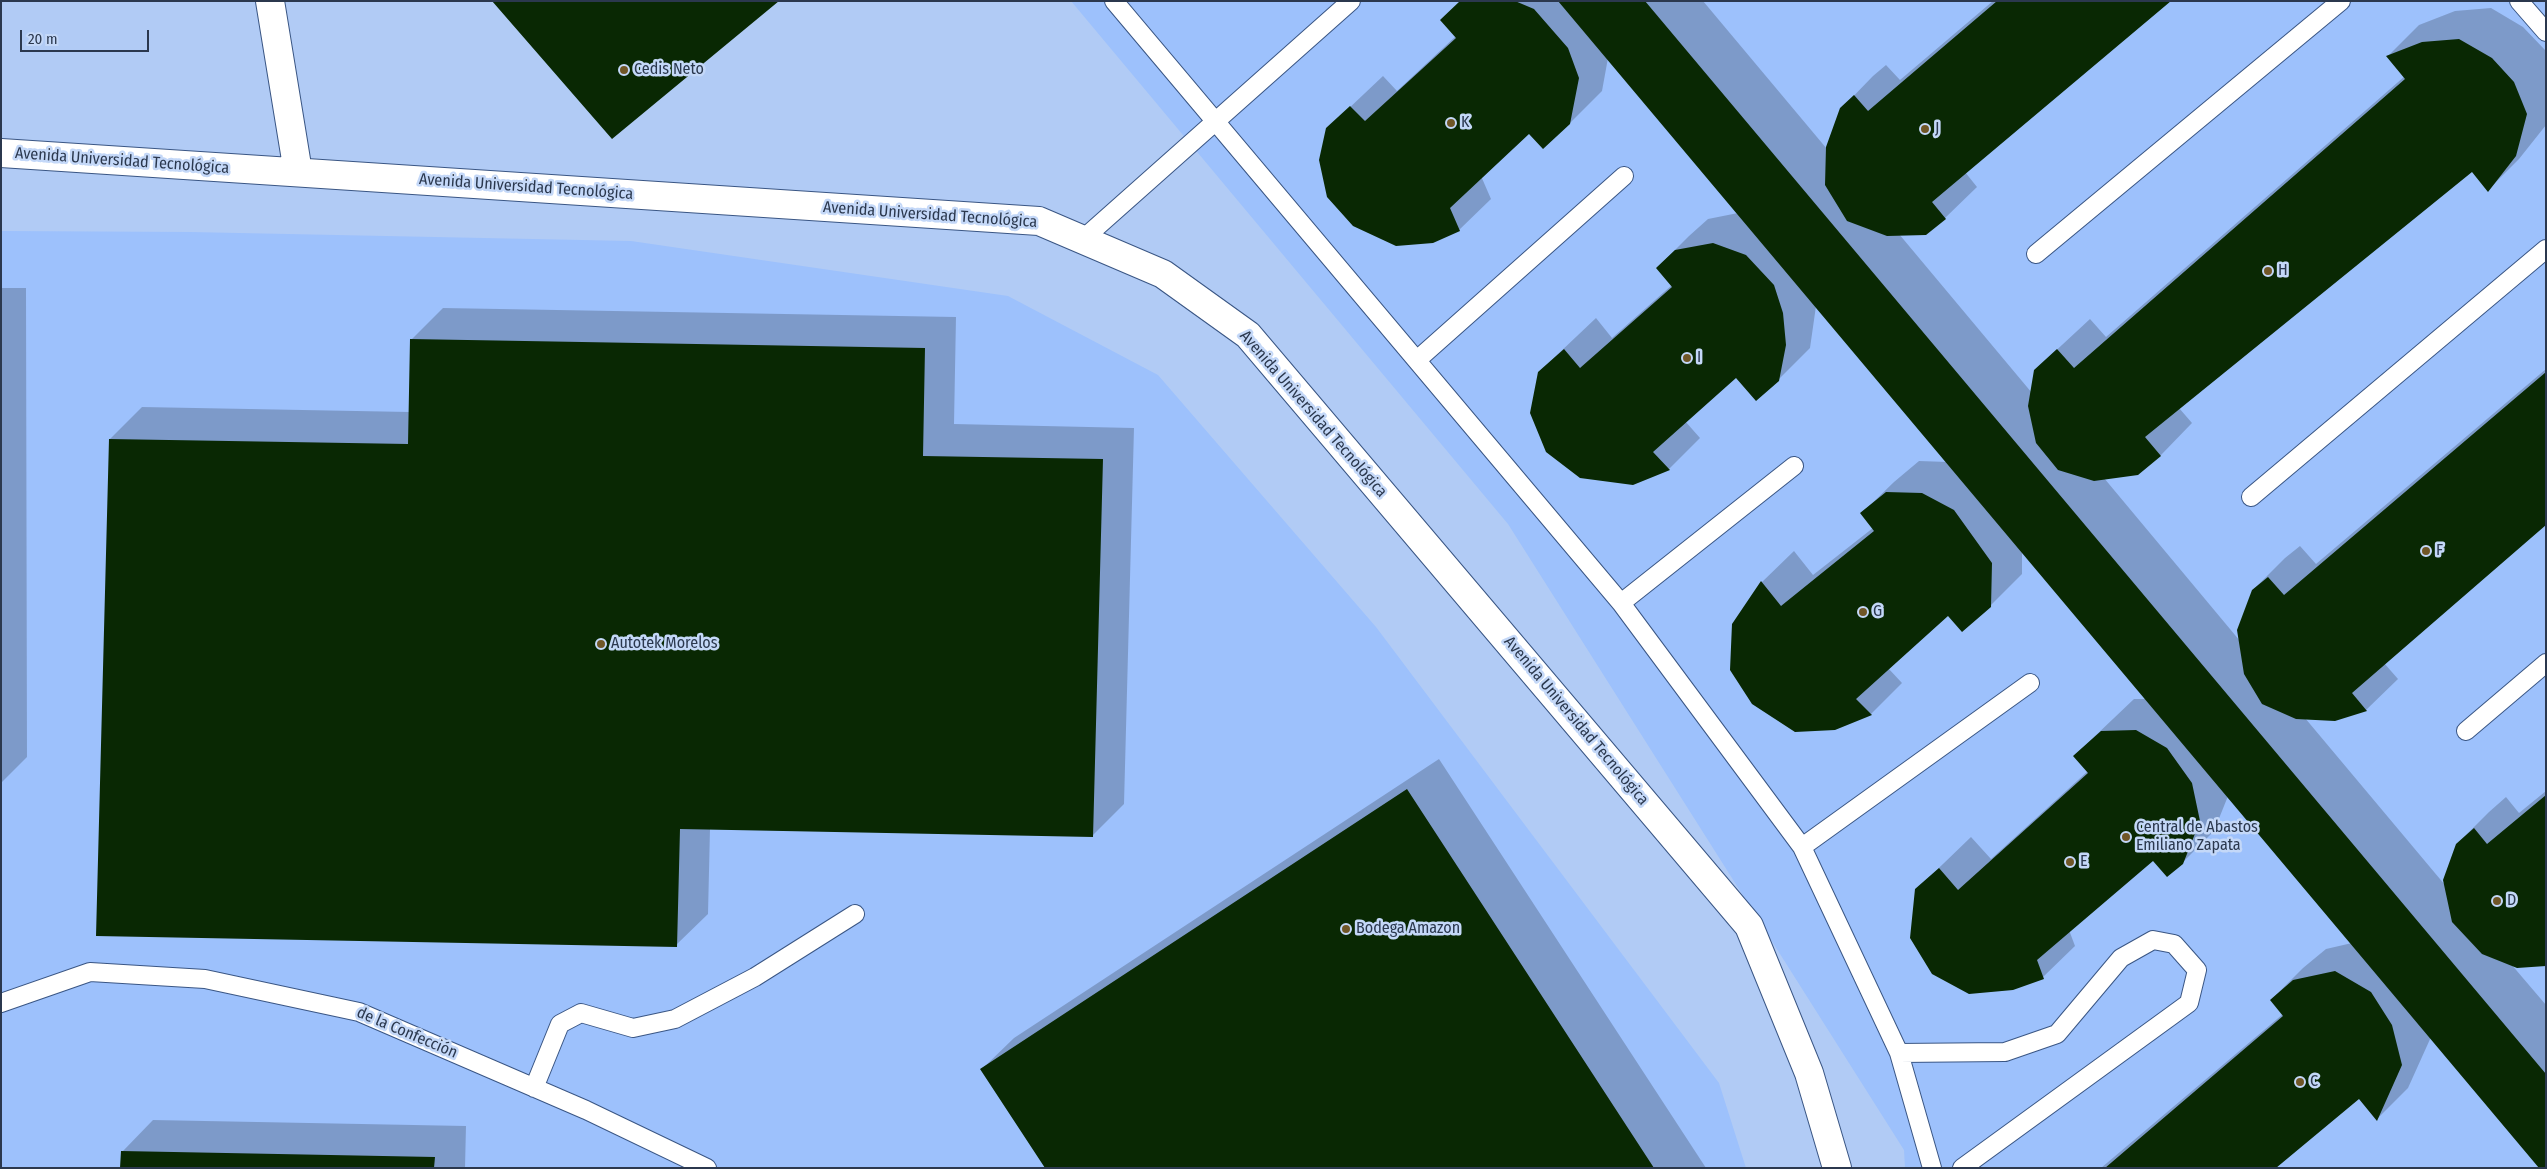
<!DOCTYPE html>
<html>
<head>
<meta charset="utf-8">
<style>
  body { margin:0 }
  #map { position:relative; width:2547px; height:1169px; overflow:hidden; background:#b1cbf5; font-family:"Fira Sans Condensed",sans-serif }
  canvas { display:block }
  .frame { position:absolute; inset:0; border:2px solid #2b384e; pointer-events:none }
  .scale { position:absolute; left:20px; top:30px; width:129px; height:22px; box-sizing:border-box; border:2px solid #2b384e; border-top:0; padding-left:6px; font-size:15px; line-height:18px; white-space:nowrap; color:#2b384e; -webkit-text-stroke:4px #c4d8f8; paint-order:stroke }
</style>
</head>
<body>
<div id="map">
<canvas width="2547" height="1169"></canvas>
<div class="frame"></div>
<div class="scale">20 m</div>
</div>
<script>
const ctx = document.querySelector('canvas').getContext('2d');
ctx.lineJoin = 'round';
function fillPath(path, color) { ctx.fillStyle = color; ctx.fill(path, 'evenodd'); }
const shape = rows => new Path2D(rows.map(r => 'M' + r).join(''));
function trace(path, color, width, dash) { ctx.strokeStyle = color; ctx.lineWidth = width; ctx.lineCap = dash ? 'butt' : 'round'; ctx.setLineDash(dash || []); ctx.stroke(path); }
function label(font, color, halo, rows, align = 'center') {
  ctx.font = font + ' "Fira Sans Condensed",sans-serif'; ctx.lineWidth = 5; ctx.setLineDash([]); ctx.textBaseline = 'middle'; ctx.strokeStyle = halo; ctx.fillStyle = color; for (const [text, x, y, turn = 0] of rows) {
    ctx.save(); ctx.translate(x, y); ctx.rotate((+turn || 0) * Math.PI / 180); ctx.textAlign = isNaN(turn) ? turn : align; if (halo) ctx.strokeText(text, 0, 0); ctx.fillText(text, 0, 0); ctx.restore();
  }
}
const built = shape([
  [1071,1,2546,1,2546,1168,1905,1168,1904,1150,1508,524],
  [1,231,190,232,631,241,1008,296,1158,375,1376,627,1719,1083,1746,1168,1,1168]
]);
const shadow = shape([
  [1460,1,1703,1,1827,149,1841,109,1873,76,1886,65,1900,80,1993,1,2169,1,1965,172,1977,187,1945,218,1926,234,1899,234,2032,393,2035,370,2090,319,2106,337,2405,76,2388,56,2419,25,2455,11,2491,8,2523,27,2545,50,2546,125,2519,159,2488,190,2472,170,2179,408,2192,423,2161,455,2137,474,2104,478,2240,641,2253,590,2285,558,2300,546,2316,564,2546,369,2546,523,2384,663,2398,679,2366,710,2335,720,2305,718,2445,885,2457,844,2489,812,2506,797,2519,813,2546,791,2546,965,2511,964,2546,1005,2546,1168,2431,1037,2408,1088,2377,1119,2359,1097,2274,1168,2101,1168,2283,1014,2271,1000,2303,968,2326,949,2352,943,2228,796,2214,831,2182,863,2153,859,2069,930,2075,946,2043,977,1916,890,1971,837,1991,859,2088,771,2074,756,2134,699,2147,699,2022,551,2022,574,1990,606,1948,614,1888,668,1902,683,1871,714,1733,625,1762,582,1794,551,1813,575,1873,528,1862,513,1894,482,1919,461,1948,462,1816,306,1810,348,1778,380,1736,376,1685,421,1700,438,1669,469,1539,372,1596,318,1612,338,1672,285,1657,268,1689,236,1708,219,1738,213,1608,58,1602,91,1570,123,1529,132,1481,176,1491,199,1459,230,1327,129,1383,76,1397,91,1456,36],
  [1,288,26,288,27,757,1,783],
  [443,308,956,317,954,424,1134,428,1124,804,1092,836,710,829,708,914,676,945,110,439,142,407,410,412,412,339],
  [1439,759,1706,1168,1046,1168,982,1069,1014,1038],
  [153,1120,466,1126,465,1168,121,1168,122,1152]
]);
const building = shape([
  [492,1,779,1,612,139],
  [1460,1,1515,1,1534,9,1568,48,1579,78,1570,124,1543,149,1529,134,1450,208,1460,231,1433,243,1396,246,1353,226,1327,197,1319,160,1326,128,1350,106,1365,121,1456,38,1440,20],
  [1558,1,1645,1,2546,1074,2546,1168,2539,1168],
  [1997,1,2171,1,1932,202,1946,219,1926,235,1887,236,1847,221,1825,185,1826,147,1840,108,1854,95,1868,111],
  [2459,39,2492,58,2514,82,2527,114,2516,156,2488,192,2472,172,2145,437,2161,456,2138,475,2094,481,2058,470,2036,443,2028,406,2034,370,2057,349,2074,368,2405,79,2386,56,2422,42],
  [1713,243,1746,255,1774,285,1783,313,1786,345,1779,381,1756,401,1736,378,1653,452,1670,470,1633,485,1580,478,1546,452,1530,413,1538,372,1564,349,1580,368,1672,287,1656,268,1675,250],
  [410,339,925,348,923,456,1103,459,1093,837,680,829,677,947,96,936,109,439,408,444],
  [2546,372,2546,525,2352,693,2367,711,2335,721,2296,719,2262,704,2244,674,2237,630,2252,590,2268,577,2284,595],
  [1886,492,1922,493,1954,510,1992,563,1991,607,1962,632,1948,616,1856,699,1872,715,1835,730,1795,732,1752,704,1730,670,1732,624,1761,581,1781,606,1874,531,1860,513],
  [2136,730,2167,748,2192,783,2200,821,2183,864,2167,877,2153,861,2037,960,2044,979,2013,990,1969,994,1932,974,1910,938,1915,889,1939,868,1958,890,2088,773,2073,756,2101,731],
  [1407,789,1654,1168,1045,1168,980,1069],
  [2546,795,2546,966,2517,968,2482,954,2452,922,2443,880,2456,844,2474,828,2487,844],
  [2335,971,2371,992,2392,1025,2402,1065,2377,1121,2359,1099,2276,1168,2105,1168,2283,1016,2270,1000,2293,980],
  [121,1151,435,1157,434,1168,120,1168]
]);
const lane = shape([
  [1114,1,1621,603,1802,847,1899,1053,1932,1168],
  [2519,1,2546,32],
  [1082,240,1351,1],
  [2036,254,2341,1],
  [1417,360,1624,176],
  [2251,497,2546,249],
  [1621,603,1794,466],
  [2466,731,2546,663],
  [1802,847,2030,683],
  [1,1003,90,972,205,979,359,1012,586,1110,707,1168],
  [1899,1053,2005,1052,2057,1034,2121,958,2153,940,2174,944,2197,970,2189,1003,1962,1168],
  [534,1088,560,1024,581,1013,633,1028,675,1019,755,977,855,914]
]);
const street = shape([
  [270,1,298,172],
  [1,153,1039,221,1163,274,1248,335,1749,926,1809,1073,1837,1168]
]);
const markers = [
  [624,70,5,"#705627"],
  [1451,123,5,"#705627"],
  [1925,129,5,"#705627"],
  [2268,271,5,"#705627"],
  [1687,358,5,"#705627"],
  [2426,551,5,"#705627"],
  [1863,612,5,"#705627"],
  [601,644,5,"#705627"],
  [2126,837,5,"#705627"],
  [2070,862,5,"#705627"],
  [2497,901,5,"#705627"],
  [1346,929,5,"#705627"],
  [2300,1082,5,"#705627"]
];
const poiNames = [
  ["Cedis Neto",634,70],
  ["K",1461,123],
  ["J",1935,129],
  ["H",2278,271],
  ["I",1697,358],
  ["F",2436,551],
  ["G",1873,612],
  ["Autotek Morelos",611,644],
  ["Central de Abastos",2136,828],
  ["Emiliano Zapata",2136,846],
  ["E",2080,862],
  ["D",2507,901],
  ["Bodega Amazon",1356,929],
  ["C",2310,1082]
];
const streetNames = [
  ["Avenida Universidad Tecnológica",122,161,4],
  ["Avenida Universidad Tecnológica",526,187,4],
  ["Avenida Universidad Tecnológica",930,215,4],
  ["Avenida Universidad Tecnológica",1313,414,49],
  ["Avenida Universidad Tecnológica",1576,721,50],
  ["de la Confección",407,1033,23]
];
fillPath(built, '#9dc1fc');
fillPath(shadow, '#0003');
fillPath(building, '#092803');
trace(lane, '#3a5684', 20);
trace(street, '#3a5684', 30);
trace(lane, '#fff', 18);
trace(street, '#fff', 28);
for (const [x, y, r, color] of markers) { const dot = new Path2D(); dot.arc(x, y, r, 0, 2 * Math.PI); ctx.fillStyle = color; ctx.fill(dot); trace(dot, '#c4d8f8', 2); }
label('16px', '#2b384e', '#c4d8f8', poiNames, 'left');
label('16px', '#2b384e', '#c4d8f8', streetNames);
</script>
</body>
</html>
